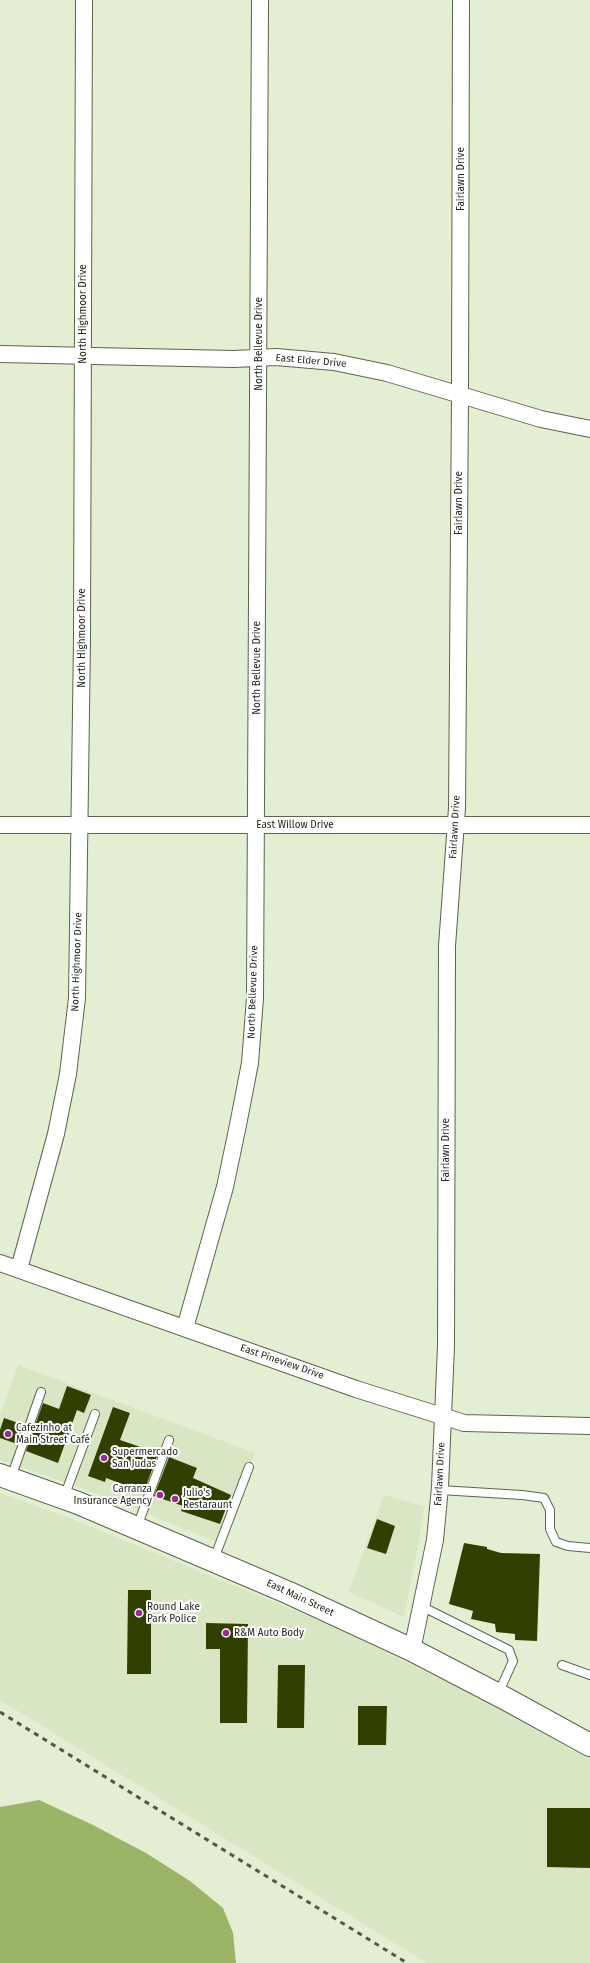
<!DOCTYPE html>
<html>
<head>
<meta charset="utf-8">
<style>
  body { margin:0 }
  canvas { display:block; background:#e4eed2 }
</style>
</head>
<body>
<canvas width="590" height="1963"></canvas>
<script>
const ctx = document.querySelector('canvas').getContext('2d');
ctx.lineJoin = 'round';
function fillPath(path, color) { ctx.fillStyle = color; ctx.fill(path, 'evenodd'); }
const shape = rows => new Path2D(rows.map(r => 'M' + r).join(''));
function trace(path, color, width, dash) { ctx.strokeStyle = color; ctx.lineWidth = width; ctx.lineCap = dash ? 'butt' : 'round'; ctx.setLineDash(dash || []); ctx.stroke(path); }
function label(font, color, halo, rows, align = 'center') {
  ctx.font = font + ' "Fira Sans",sans-serif'; ctx.lineWidth = 4; ctx.setLineDash([]); ctx.textBaseline = 'middle'; ctx.strokeStyle = halo; ctx.fillStyle = color; for (const [text, x, y, turn = 0] of rows) {
    ctx.save(); ctx.translate(x, y); ctx.rotate((+turn || 0) * Math.PI / 180); ctx.textAlign = isNaN(turn) ? turn : align; if (halo) ctx.strokeText(text, 0, 0); ctx.fillText(text, 0, 0); ctx.restore();
  }
}
const built = shape([
  [18,1365,255,1453,220,1543,84,1489,0,1460,0,1415],
  [0,1493,72,1519,330,1625,590,1752,590,1963,427,1963,0,1700],
  [384,1495,425,1507,404,1617,349,1592]
]);
const water = shape([
  [39,1800,91,1824,146,1853,190,1881,223,1908,233,1933,236,1963,0,1963,0,1807]
]);
const building = shape([
  [67,1386,91,1395,84,1413,77,1410,58,1463,26,1451,43,1403,59,1409],
  [113,1407,130,1413,120,1440,158,1453,144,1492,106,1478,105,1482,88,1476],
  [4,1418,24,1425,17,1444,0,1438,0,1430],
  [169,1457,197,1468,193,1478,231,1495,220,1524,181,1511,183,1506,154,1496],
  [377,1519,395,1526,386,1554,367,1548],
  [464,1543,487,1547,487,1549,501,1553,540,1554,537,1641,515,1640,515,1634,496,1632,495,1624,471,1619,473,1611,449,1604],
  [128,1590,151,1590,151,1674,127,1674],
  [206,1623,248,1624,247,1723,220,1723,220,1649,206,1649],
  [278,1665,305,1665,304,1728,277,1728],
  [358,1706,387,1706,386,1745,358,1745],
  [547,1808,590,1808,590,1868,547,1867]
]);
const lane = shape([
  [11,1478,41,1392],
  [440,1490,522,1495,544,1498,550,1510,550,1529,556,1542,568,1546,590,1548],
  [64,1497,95,1414],
  [137,1527,169,1440],
  [214,1559,249,1467],
  [421,1606,509,1650,513,1661,498,1694],
  [562,1665,590,1675]
]);
const street = shape([
  [0,354,234,359,276,357,334,362,387,373,541,419,590,429],
  [0,825,590,825],
  [0,1263,356,1389,464,1423,590,1426],
  [19,1269,56,1134,68,1074,77,998,82,639,84,0],
  [185,1328,225,1187,238,1125,250,1063,255,998,260,0],
  [412,1650,435,1540,440,1487,446,1346,447,946,457,808,460,394,461,0]
]);
const secondary = shape([
  [0,1475,78,1503,289,1593,412,1650,508,1700,590,1745]
]);
const rail = shape([
  [0,1712,407,1963]
]);
const markers = [
  [8,1434,4,"#992b8b"],
  [104,1458,4,"#992b8b"],
  [160,1495,4,"#992b8b"],
  [175,1499,4,"#992b8b"],
  [139,1613,4,"#992b8b"],
  [226,1633,4,"#992b8b"]
];
const streetNames = [
  ["Fairlawn Drive",461,179,-90],
  ["North Highmoor Drive",83,314,-90],
  ["North Bellevue Drive",259,344,-90],
  ["East Elder Drive",311,361,5],
  ["Fairlawn Drive",459,503,-90],
  ["North Highmoor Drive",82,638,-90],
  ["North Bellevue Drive",257,668,-90],
  ["East Willow Drive",295,825],
  ["Fairlawn Drive",455,827,-87],
  ["North Highmoor Drive",77,962,-88],
  ["North Bellevue Drive",253,992,-88],
  ["Fairlawn Drive",446,1150,-90],
  ["East Pineview Drive",282,1362,19],
  ["Fairlawn Drive",440,1474,-87],
  ["East Main Street",300,1598,25]
];
const poiNames = [
  ["Cafezinho at",16,1428],
  ["Main Street Café",16,1440],
  ["Supermercado",112,1452],
  ["San Judas",112,1464],
  ["Carranza",152,1489,"right"],
  ["Insurance Agency",152,1501,"right"],
  ["Julio's",183,1493],
  ["Restaraunt",183,1505],
  ["Round Lake",147,1607],
  ["Park Police",147,1619],
  ["R&M Auto Body",234,1633]
];
fillPath(built, '#d9e6c3');
fillPath(water, '#9cb468');
fillPath(building, '#314001');
trace(lane, '#5b644c', 10);
trace(street, '#5b644c', 18);
trace(secondary, '#5b644c', 24);
trace(lane, '#fff', 8);
trace(street, '#fff', 16);
trace(secondary, '#fff', 22);
trace(rail, '#535749', 3, [5, 5]);
for (const [x, y, r, color] of markers) { const dot = new Path2D(); dot.arc(x, y, r, 0, 2 * Math.PI); ctx.fillStyle = color; ctx.fill(dot); trace(dot, '#fff', 1.5); }
label('10px', '#22251b', '#fff', streetNames);
label('10px', '#22251b', '#fff', poiNames, 'left');
</script>
</body>
</html>
